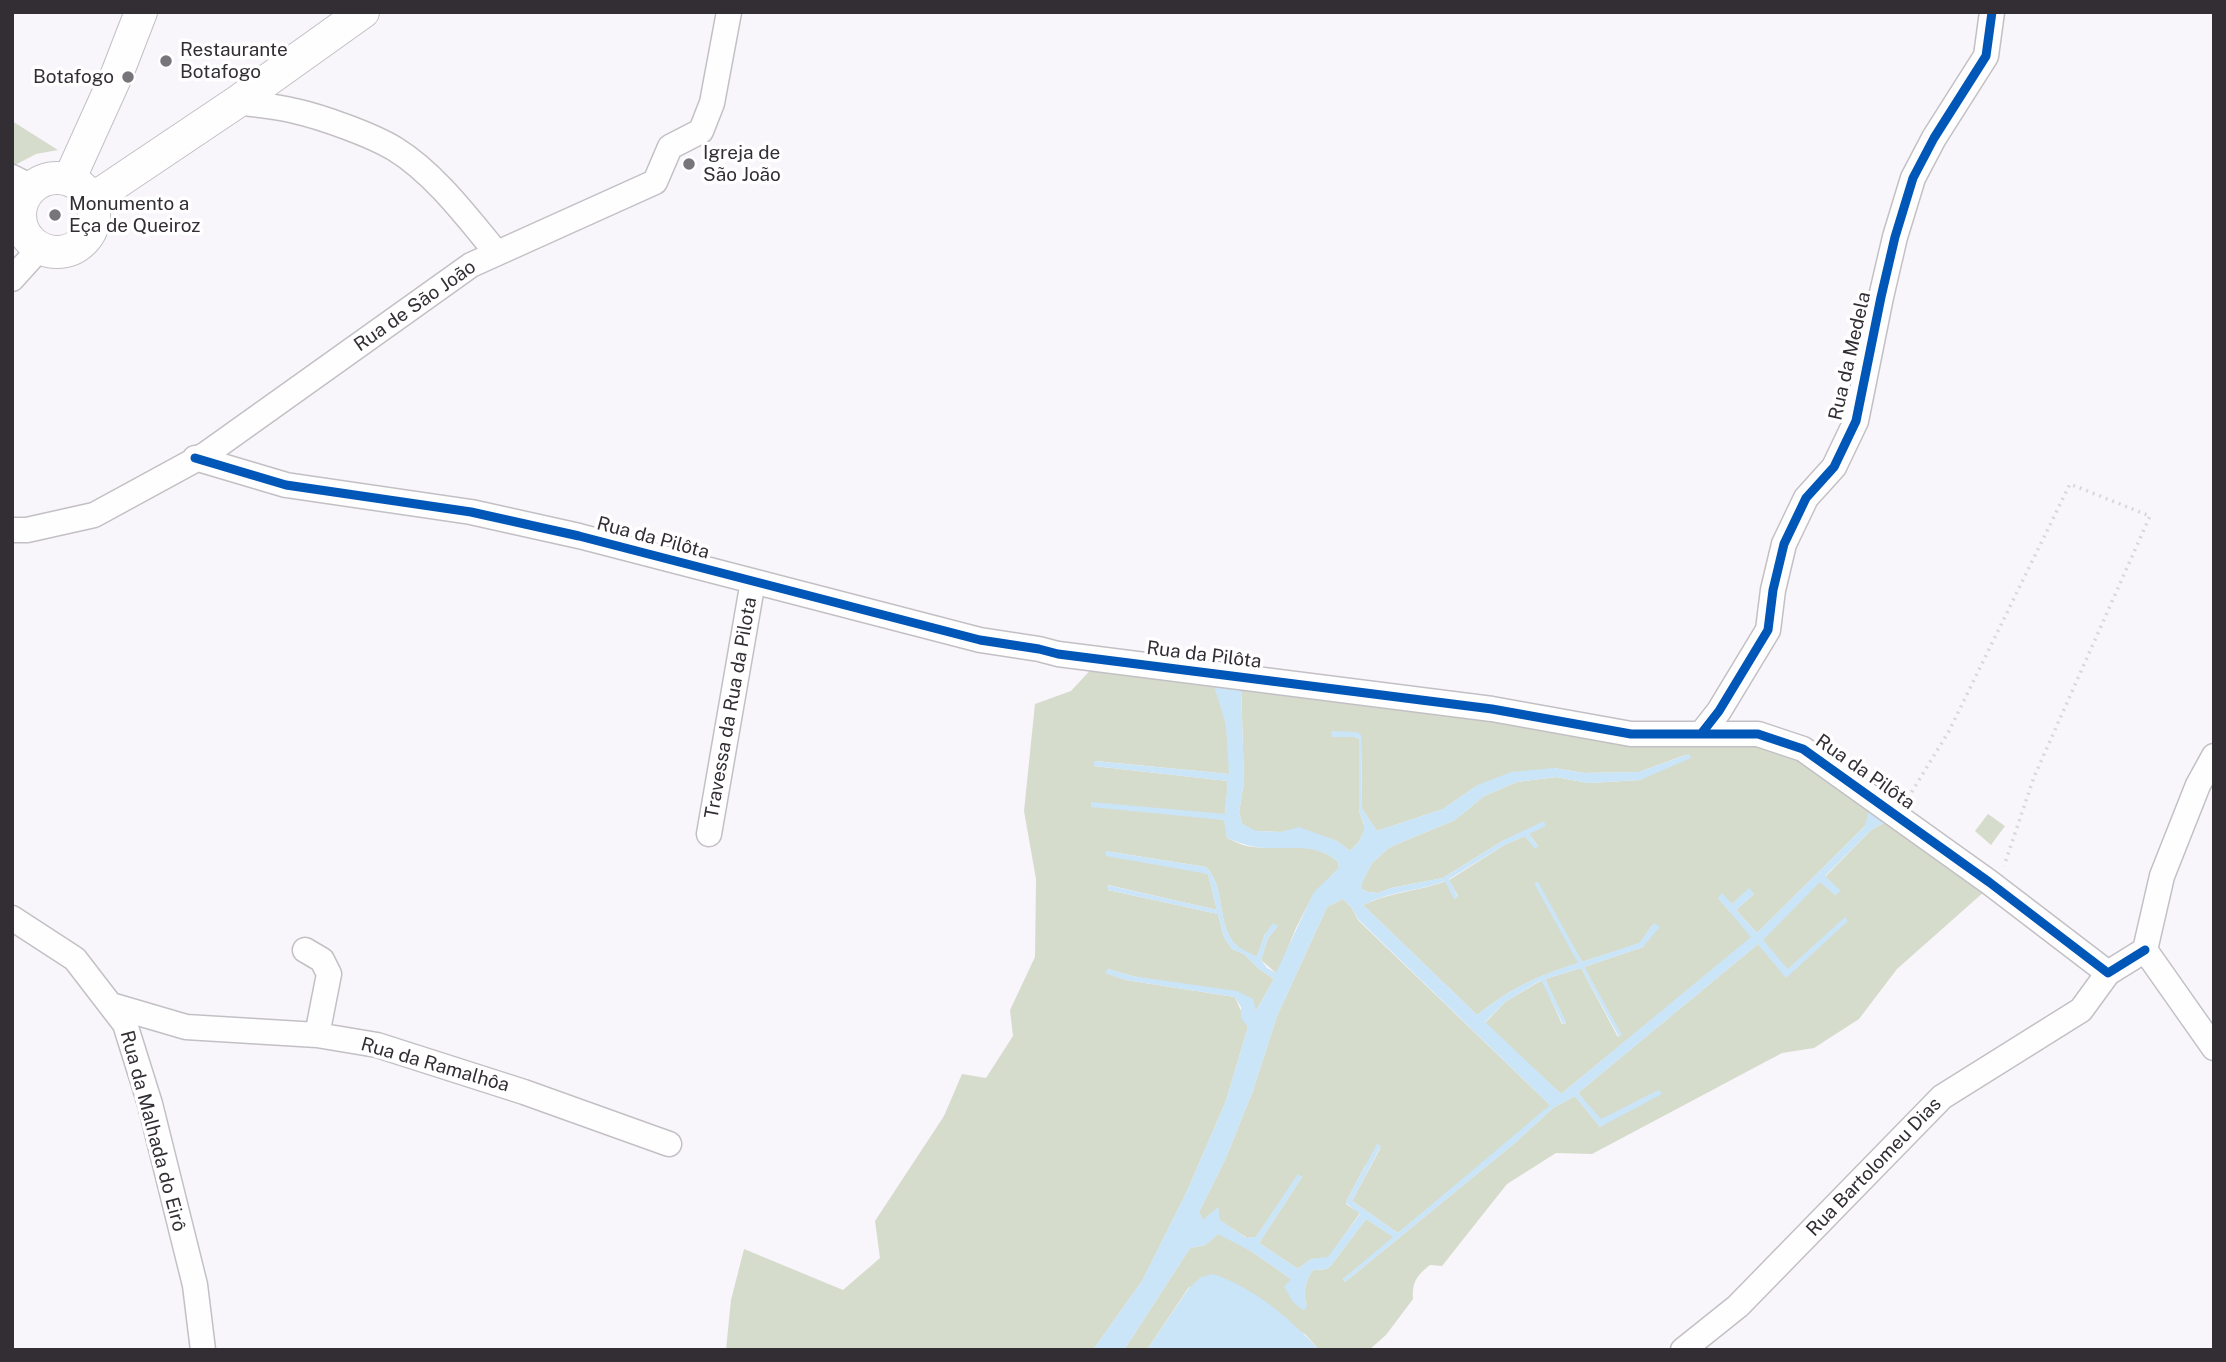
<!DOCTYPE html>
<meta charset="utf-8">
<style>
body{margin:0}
#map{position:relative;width:2226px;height:1362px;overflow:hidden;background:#f8f5fb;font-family:"Public Sans",sans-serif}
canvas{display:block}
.frame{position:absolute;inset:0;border:14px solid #322e34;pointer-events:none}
</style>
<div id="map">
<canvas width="2226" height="1362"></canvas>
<div class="frame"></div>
</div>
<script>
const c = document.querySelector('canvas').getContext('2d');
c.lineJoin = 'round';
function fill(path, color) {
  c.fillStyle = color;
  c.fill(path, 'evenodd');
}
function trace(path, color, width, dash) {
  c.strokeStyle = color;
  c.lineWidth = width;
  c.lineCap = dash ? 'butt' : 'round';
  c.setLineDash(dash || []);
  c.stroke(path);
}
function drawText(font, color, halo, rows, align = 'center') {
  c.font = font + ' "Public Sans",sans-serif';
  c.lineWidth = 7;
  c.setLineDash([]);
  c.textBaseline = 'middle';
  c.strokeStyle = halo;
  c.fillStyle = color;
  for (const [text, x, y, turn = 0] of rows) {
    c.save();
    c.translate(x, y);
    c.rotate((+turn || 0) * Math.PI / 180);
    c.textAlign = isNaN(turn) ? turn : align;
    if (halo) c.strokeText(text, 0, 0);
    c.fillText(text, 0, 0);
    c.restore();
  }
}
fill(new Path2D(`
 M 12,121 L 58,150 L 36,154 L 15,165 L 12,162 Z
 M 1096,664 L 1212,679 C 1224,708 1232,742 1229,774 L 1095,761 L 1094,766 L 1228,781 L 1225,815 L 1091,803 L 1225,820 L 1227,838 C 1232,840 1237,843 1243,845 C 1274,854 1312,837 1338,862 L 1339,868 L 1314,893 L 1296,928 L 1277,974 L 1261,960 L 1268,938 L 1277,927 L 1265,934 L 1257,957 C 1251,954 1242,951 1237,946 C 1216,927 1226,886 1206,867 L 1105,851 L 1208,874 L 1217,910 L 1108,885 L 1108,890 L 1218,914 L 1224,937 L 1232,949 L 1244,954 L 1258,968 L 1274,979 L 1256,1011 L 1252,999 L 1132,976 L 1108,969 L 1106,973 L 1126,980 L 1235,997 L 1248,1027 L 1226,1101 L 1188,1189 L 1142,1281 L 1093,1350 L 726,1350 L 731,1300 L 744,1249 L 843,1290 L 880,1258 L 875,1221 L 944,1116 L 962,1074 L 986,1078 L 1013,1036 L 1010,1010 L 1035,957 L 1036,879 L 1024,811 L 1035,704 L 1071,691 Z
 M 1241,685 L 1758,746 L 1796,756 L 1870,808 L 1866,825 L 1757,933 L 1736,910 L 1754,894 L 1749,889 L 1732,904 L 1718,898 L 1752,937 L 1561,1094 L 1485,1023 L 1505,1002 L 1542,980 L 1562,1024 L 1566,1023 L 1545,979 L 1581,968 L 1618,1037 L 1621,1035 L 1584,967 L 1643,947 L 1653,924 L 1640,943 L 1582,962 L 1537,882 L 1535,884 L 1579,963 C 1535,977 1513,987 1477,1015 L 1363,905 C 1393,891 1417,892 1446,881 L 1455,899 L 1458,896 L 1449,880 L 1506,844 L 1525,836 L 1535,848 L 1538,846 L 1529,834 L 1504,840 L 1443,878 L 1391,888 L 1378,893 L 1368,892 L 1362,889 L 1361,884 L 1372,863 L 1390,847 L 1455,820 L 1484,796 L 1517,782 L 1556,777 L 1588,783 L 1640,780 L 1688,754 L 1639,772 L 1584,773 L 1554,768 L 1478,785 L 1443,809 L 1377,831 L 1362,809 L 1361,735 L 1333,737 L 1355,737 L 1359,739 L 1359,811 L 1364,825 L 1364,831 L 1358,843 L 1350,851 L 1337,841 L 1299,828 L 1281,832 L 1255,831 L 1242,824 L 1239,812 L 1244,782 Z
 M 1988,814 L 2005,826 L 1991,845 L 1975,831 Z
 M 1887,821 L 1985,891 L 1897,969 L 1859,1019 L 1814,1048 L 1782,1053 L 1592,1154 L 1556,1153 L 1507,1184 L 1442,1266 L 1430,1265 C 1417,1275 1412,1282 1413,1299 L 1386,1335 L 1369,1350 L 1319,1350 L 1305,1334 L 1189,1287 L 1147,1350 L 1124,1350 L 1190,1248 L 1205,1245 L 1218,1234 L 1223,1235 L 1254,1253 L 1291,1279 L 1307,1306 C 1302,1294 1306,1279 1313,1270 L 1327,1269 L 1332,1264 L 1366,1219 L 1394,1237 L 1343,1279 L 1345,1282 L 1516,1142 L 1553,1108 L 1575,1096 L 1600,1127 L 1659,1090 L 1601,1120 L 1578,1093 L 1758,944 L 1786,977 L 1847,921 L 1845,918 L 1787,970 L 1762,940 L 1820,881 L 1835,895 L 1840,891 L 1825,877 L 1871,830 Z
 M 1343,899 L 1352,908 L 1358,920 L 1551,1106 L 1398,1233 L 1352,1201 L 1381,1147 L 1365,1166 L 1347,1200 L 1346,1204 L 1360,1213 L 1328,1258 L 1311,1259 L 1298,1269 L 1259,1243 L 1302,1177 L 1298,1175 L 1256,1237 L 1247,1238 L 1219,1220 L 1218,1208 L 1203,1221 L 1199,1212 L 1225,1160 L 1252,1093 L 1277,1016 L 1327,907 Z`), '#d6dccc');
fill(new Path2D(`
 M 1212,679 L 1241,685 L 1244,782 L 1239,812 L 1242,824 L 1256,831 L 1281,832 L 1299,827 L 1337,841 L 1350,851 L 1358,843 L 1364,831 L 1364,824 L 1359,811 L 1359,739 L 1355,737 L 1332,737 L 1331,731 L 1357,732 L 1361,735 L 1362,809 L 1377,831 L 1443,809 L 1478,785 L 1511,772 L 1554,768 L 1584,773 L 1639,772 L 1689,754 L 1691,758 L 1640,780 L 1588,783 L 1556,777 L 1517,782 L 1484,796 L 1455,820 L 1390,847 L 1372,863 L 1362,883 L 1362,889 L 1368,892 L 1378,893 L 1391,888 L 1443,878 L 1504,840 L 1544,821 L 1546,826 L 1529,834 L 1538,846 L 1535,849 L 1525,836 L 1506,844 L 1449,879 L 1458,897 L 1454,899 L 1445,881 C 1416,892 1393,890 1363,905 L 1477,1015 C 1513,987 1535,977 1578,963 L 1534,883 L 1538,882 L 1582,962 L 1639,943 L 1654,923 L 1660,927 L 1643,947 L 1584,967 L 1622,1035 L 1619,1037 L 1581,968 L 1545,979 L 1566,1022 L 1563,1024 L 1541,980 L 1505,1002 L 1485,1022 L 1561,1094 L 1751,937 L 1718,898 L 1722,893 L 1732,904 L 1749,888 L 1754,894 L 1736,910 L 1757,933 L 1865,826 L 1870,808 L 1887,821 L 1871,830 L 1825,876 L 1841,891 L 1835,895 L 1820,882 L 1763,940 L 1788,969 L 1845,917 L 1848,921 L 1786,978 L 1758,944 L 1578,1093 L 1601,1119 L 1659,1090 L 1662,1094 L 1600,1127 L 1575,1096 L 1553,1108 L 1516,1142 L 1345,1282 L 1343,1279 L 1393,1237 L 1366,1219 L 1332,1264 L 1327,1269 L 1313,1270 C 1306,1279 1302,1294 1307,1306 L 1304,1311 L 1293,1302 L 1284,1287 L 1291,1279 L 1254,1253 L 1218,1234 L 1205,1245 L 1190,1248 L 1124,1350 L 1093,1350 L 1142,1281 L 1188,1189 L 1226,1101 L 1248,1027 L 1241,1018 L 1241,1007 L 1235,997 L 1126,980 L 1105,973 L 1108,969 L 1132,976 L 1237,991 L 1253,999 L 1256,1011 L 1274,979 L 1258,968 L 1244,954 L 1232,949 L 1224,937 L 1218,914 L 1108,890 L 1107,885 L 1217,910 L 1208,874 L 1106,856 L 1105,851 L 1206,867 C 1226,886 1216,926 1237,946 C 1242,950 1251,953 1257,957 L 1265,934 L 1273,923 L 1278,926 L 1268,938 L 1261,960 L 1267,968 L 1276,973 L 1314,892 L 1339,868 L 1338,862 C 1318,843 1290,849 1264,848 C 1251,847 1239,843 1227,838 L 1224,820 L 1091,807 L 1091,802 L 1225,814 L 1228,781 L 1094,766 L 1094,761 L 1229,774 L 1226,725 ZM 1343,899 L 1352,908 L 1358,919 L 1550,1105 L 1398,1233 L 1352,1201 L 1381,1146 L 1377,1144 L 1347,1200 L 1346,1203 L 1360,1214 L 1328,1257 L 1311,1259 L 1298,1269 L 1259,1243 L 1302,1177 L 1298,1174 L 1256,1237 L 1246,1238 L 1220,1220 L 1218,1207 L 1203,1220 L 1199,1212 L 1225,1160 L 1252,1093 L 1277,1016 L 1327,907 Z
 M 1213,1274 C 1253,1287 1291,1319 1319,1350 L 1147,1350 L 1189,1288 L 1201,1277 Z`), '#cae4f8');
const minor = new Path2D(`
 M 237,102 C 256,105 276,106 295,111 C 322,117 372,135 395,149 C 434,173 467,217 496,252
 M 12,177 L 32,187
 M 12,279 L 40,248
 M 195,458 L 286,485 L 471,512 L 579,536 L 980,640 L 1039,649 L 1058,654 L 1492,709 L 1631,734 L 1758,734 L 1803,749 L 1989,882 L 2108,973 L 2145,950
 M 12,530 L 27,530 L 94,515 L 206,454 L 471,265 L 655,182 L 670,147 L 701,131 L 712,103 L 729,12
 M 1701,734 L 1719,711 L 1768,630 L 1773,590 L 1784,544 L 1806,498 L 1834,467 L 1856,421 L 1881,297 L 1895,237 L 1913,178 L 1934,138 L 1986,56 L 1992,12
 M 709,834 L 753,581
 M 12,918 L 75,959 L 125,1024 L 150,1104 L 195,1285 L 203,1350
 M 305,950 L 322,960 L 329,974 L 317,1035
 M 2145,950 L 2162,876 L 2198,785 L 2214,756
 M 2145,950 L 2214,1048
 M 111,1005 L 186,1027 L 317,1035 L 377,1045 L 524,1092 L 669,1144
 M 1683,1350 L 1738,1306 L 1942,1097 L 2081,1010 L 2108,973`);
const major = new Path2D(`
 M20 215a37 37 0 1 1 74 0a37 37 0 1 1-74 0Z
 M 69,180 L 117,74 L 141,12
 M 91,200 L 237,102 L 363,12`);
trace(minor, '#c3c0c5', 27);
trace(major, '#c3c0c5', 34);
trace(new Path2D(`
 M 1908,798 L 1949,731 L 2070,484 L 2150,516 L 2034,777 L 2004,866`), '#d8d7d9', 3.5, [2, 5]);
trace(minor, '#fefefe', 24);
trace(major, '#fefefe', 32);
trace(new Path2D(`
 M 195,458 L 286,485 L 471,512 L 579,536 L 980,640 L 1039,649 L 1058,654 L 1492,709 L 1631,734 L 1758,734 L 1803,749 L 1989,882 L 2108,973 L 2145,950
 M 1701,734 L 1719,711 L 1768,630 L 1773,590 L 1784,544 L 1806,498 L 1834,467 L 1856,421 L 1881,297 L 1895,237 L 1913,178 L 1934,138 L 1986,56 L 1992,12`), '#0057b8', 9);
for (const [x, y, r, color] of [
 [166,61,7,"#77747a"],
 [128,77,7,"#77747a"],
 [689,164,7,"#77747a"],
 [55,215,7,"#77747a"]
]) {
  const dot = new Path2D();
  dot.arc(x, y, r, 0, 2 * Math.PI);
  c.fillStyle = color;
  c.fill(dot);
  trace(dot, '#fff', 2.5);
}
drawText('19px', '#322e34', '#fff', [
 ["Restaurante",180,50],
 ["Botafogo",180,72],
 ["Botafogo",114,77,"right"],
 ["Igreja de",703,153],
 ["São João",703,175],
 ["Monumento a",69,204],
 ["Eça de Queiroz",69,226]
], 'left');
drawText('19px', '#322e34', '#fff', [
 ["Rua de São João",415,306,-35],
 ["Rua da Medela",1850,356,-77],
 ["Rua da Pilôta",653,538,15],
 ["Rua da Pilôta",1204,655,7],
 ["Travessa da Rua da Pilota",731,708,-80],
 ["Rua da Pilôta",1865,772,35],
 ["Rua da Ramalhôa",435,1065,16],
 ["Rua da Malhada do Eirô",153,1131,75],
 ["Rua Bartolomeu Dias",1874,1167,-46]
]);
</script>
